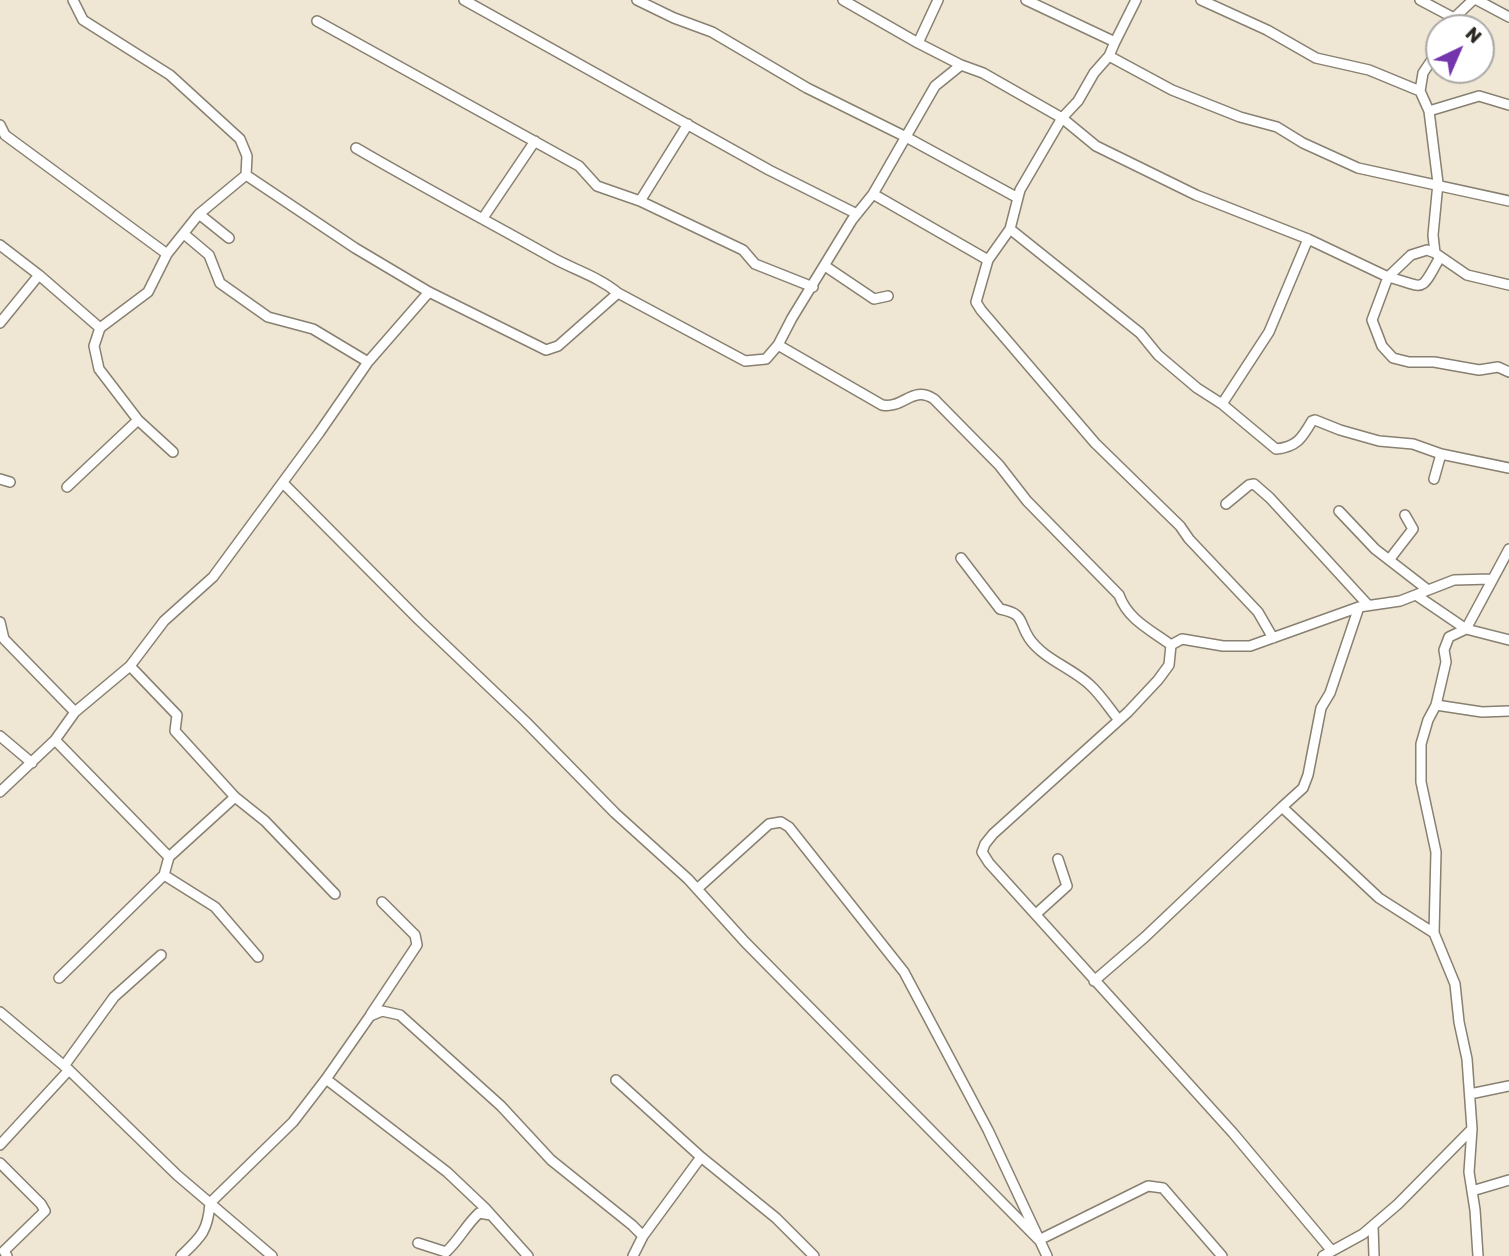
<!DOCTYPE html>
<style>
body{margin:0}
#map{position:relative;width:1509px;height:1256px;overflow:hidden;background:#efe6d4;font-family:Rubik,sans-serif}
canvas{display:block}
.north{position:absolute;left:1425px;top:14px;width:70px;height:70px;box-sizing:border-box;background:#fff;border:2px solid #aaa9a6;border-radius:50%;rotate:44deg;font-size:19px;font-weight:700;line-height:28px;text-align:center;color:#2a2720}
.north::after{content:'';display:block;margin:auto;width:24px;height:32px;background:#7235ab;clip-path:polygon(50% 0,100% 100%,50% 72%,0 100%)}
</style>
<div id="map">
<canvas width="1509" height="1256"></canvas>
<div class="north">N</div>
</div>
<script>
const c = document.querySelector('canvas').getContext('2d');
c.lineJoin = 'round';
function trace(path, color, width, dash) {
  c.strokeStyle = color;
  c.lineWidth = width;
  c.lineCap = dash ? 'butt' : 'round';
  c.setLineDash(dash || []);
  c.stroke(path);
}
const street = new Path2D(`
 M 73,0 L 83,20 L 170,75 L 240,139 L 247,156 L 246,175 L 199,214
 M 464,0 L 769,170 L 857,214
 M 637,0 L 674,18 L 712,32 L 807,88 L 906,137 L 1018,198
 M 843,0 L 918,43 L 961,65 L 983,73 L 1062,118 L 1096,146 L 1196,195 L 1308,239 L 1388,277 L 1372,320 L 1382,346 L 1393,358 L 1409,362 L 1434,362 L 1479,370 L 1498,367 L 1509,372
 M 1201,0 L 1267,30 L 1316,58 L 1369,70 L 1420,91 L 1423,73 L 1439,49
 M 1420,0 L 1454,18
 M 1477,0 L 1509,17
 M 317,21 L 579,166 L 597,186 L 640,201 L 743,250 L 755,264 L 813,287
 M 1449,28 L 1454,18 L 1473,0
 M 1115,42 L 1136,0
 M 918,43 L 938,0
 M 1109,56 L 1172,90 L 1240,117 L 1277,127 L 1303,143 L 1358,168 L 1509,201
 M 1420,91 L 1429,111 L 1438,183 L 1433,235 L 1435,253 L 1467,275 L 1509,285
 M 1429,111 L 1479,96 L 1509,105
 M 0,125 L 5,135 L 167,254 L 148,292 L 100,328 L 39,275 L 0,323
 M 356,148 C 421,186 487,221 553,258 C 575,270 599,277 618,293 L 745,361 L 766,359 L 778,345 L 792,318 L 852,220 L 873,194 L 935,86 L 961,65
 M 246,175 L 355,248 L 429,292 L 546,350 L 558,346 L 618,293
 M 873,194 L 988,260 L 1010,229 L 1020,190 L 1062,118 L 1078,101 L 1094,73 L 1109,56 L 1115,42 L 1026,0
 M 640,201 L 688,124
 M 483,218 L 535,141
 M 1010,229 L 1140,333 L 1158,355 L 1197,388 L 1222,404 L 1276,449 C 1297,447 1302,438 1312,421 L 1315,420 L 1340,430 L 1379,441 L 1413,444 L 1441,454 L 1434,479
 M 184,234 L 209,255 L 220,283 L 268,317 L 313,329 L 368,362
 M 0,245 L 39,275
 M 1435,253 L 1427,250 L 1411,255 L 1388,277 C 1425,286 1419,296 1440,257
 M 167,254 L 199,214 L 229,238
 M 988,260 L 976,302 L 981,310 L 1095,443 L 1180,526 L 1189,539 L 1258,612 L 1273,638
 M 825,266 L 874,299 L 888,296
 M 778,345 L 882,405 C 904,409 912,385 934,399 L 999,465 L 1027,501 L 1119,595 C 1128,620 1151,630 1171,645 L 1169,665 L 1158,680 L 1128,712 L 993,834 L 985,844 L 982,852 L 989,863 L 1233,1133 L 1332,1251
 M 1222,404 L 1269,332 L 1308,239
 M 138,420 L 173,452
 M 1441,454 L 1509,468
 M 0,479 L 10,482
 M 283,483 L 419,620 L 525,721 L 615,813 L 688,879 L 745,942 L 1039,1240 L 1148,1186 L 1163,1188 L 1222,1256
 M 67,487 L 138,420 L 99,369 L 94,346 L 100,328
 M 1226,504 L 1249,485 L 1254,484 L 1270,498 L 1368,605
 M 1339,511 L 1375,549 L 1428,590
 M 961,558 L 1000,609 C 1025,614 1018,621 1029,638 C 1043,659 1072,668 1090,685 C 1101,695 1109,708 1118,719
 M 1389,560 L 1413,529 L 1405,515
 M 1416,595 L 1466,629 L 1509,640
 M 0,622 L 4,639 L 75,712
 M 1171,645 L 1182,639 L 1223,646 L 1250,646 L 1359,607 L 1400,601 L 1454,580 L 1491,579
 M 130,666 L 177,715 L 175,731 L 235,797 L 265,821 L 335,894
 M 1436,705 L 1482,712 L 1509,711
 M 0,736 L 32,763
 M 55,740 L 169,857
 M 0,792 L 55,740 L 75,712 L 130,666 L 164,621 L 213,577 L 319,433 L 368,362 L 429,292
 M 235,797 L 169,857 L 164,875 L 215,907 L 258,957
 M 1282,807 L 1303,788 L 1308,775 L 1321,708 L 1330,693 L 1359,607
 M 697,889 L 769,824 L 781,822 L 789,827 L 904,972 L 988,1130 L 1047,1256
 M 1036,914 L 1067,886 L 1058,859
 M 59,978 L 164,875
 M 1094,981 L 1145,937 L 1282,807 L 1379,898 L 1434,933
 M 0,1012 L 69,1070 L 177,1175 L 272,1256
 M 371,1014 L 417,945 L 415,935 L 382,902
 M 64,1066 L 114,997 L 161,955
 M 326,1079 L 447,1172 L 485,1208 L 528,1256
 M 616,1080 L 701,1157 L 643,1236
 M 1470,1094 L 1509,1086
 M 0,1145 L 69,1070
 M 701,1157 L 776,1218 L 814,1256
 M 0,1163 L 41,1204 L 45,1211 L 4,1251 L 7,1256
 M 1472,1191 L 1509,1180
 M 1373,1226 L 1374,1256
 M 418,1243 L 446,1252 C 459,1240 466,1225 479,1213 L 491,1215
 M 181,1256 C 201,1237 208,1231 210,1203 L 293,1122 L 326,1079 L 370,1016 L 382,1011 L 400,1015 L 501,1106 L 551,1160 L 632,1225 L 643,1236 L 633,1256
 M 1323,1256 L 1363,1234 L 1398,1204 L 1472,1129
 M 1478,1256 L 1475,1210 L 1469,1172 L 1472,1129 L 1467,1059 L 1459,1022 L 1455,984 L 1434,933 L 1436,852 L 1421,782 L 1421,744 L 1428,720 L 1436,705 L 1446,662 L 1444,650 L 1449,637 L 1466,629 L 1509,549`);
trace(street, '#888070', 12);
trace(street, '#fff', 9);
</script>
